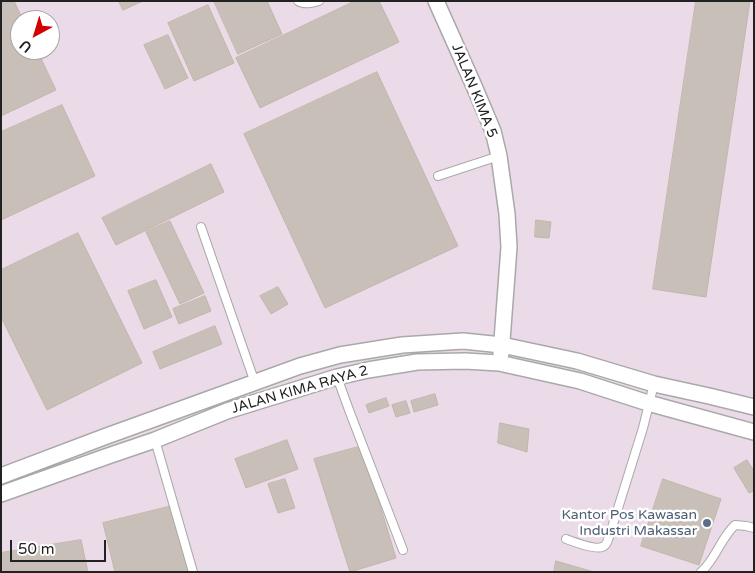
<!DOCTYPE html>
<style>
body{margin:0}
#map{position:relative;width:755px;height:573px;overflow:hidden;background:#f2efe9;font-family:"Varela Round",sans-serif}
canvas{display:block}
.frame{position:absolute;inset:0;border:2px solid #222;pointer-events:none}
.north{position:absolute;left:10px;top:10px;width:50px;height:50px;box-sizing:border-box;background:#fff;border:1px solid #a7a7a7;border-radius:50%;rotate:219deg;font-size:14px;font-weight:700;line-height:20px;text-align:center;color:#222}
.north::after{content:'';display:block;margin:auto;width:18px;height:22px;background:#d40000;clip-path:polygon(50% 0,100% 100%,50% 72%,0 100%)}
.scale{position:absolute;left:10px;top:540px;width:96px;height:22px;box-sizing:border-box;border:2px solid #222;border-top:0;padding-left:6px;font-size:15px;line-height:18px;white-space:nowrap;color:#222;-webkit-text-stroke:4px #fff;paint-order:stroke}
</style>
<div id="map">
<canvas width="755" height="573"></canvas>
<div class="frame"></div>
<div class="north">U</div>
<div class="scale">50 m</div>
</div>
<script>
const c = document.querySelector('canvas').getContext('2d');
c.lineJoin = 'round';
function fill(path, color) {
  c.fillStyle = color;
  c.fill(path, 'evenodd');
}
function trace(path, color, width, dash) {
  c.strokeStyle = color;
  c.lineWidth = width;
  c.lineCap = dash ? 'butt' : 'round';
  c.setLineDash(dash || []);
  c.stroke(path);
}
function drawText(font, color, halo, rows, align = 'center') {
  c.font = font + ' "Varela Round",sans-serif';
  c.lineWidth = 5;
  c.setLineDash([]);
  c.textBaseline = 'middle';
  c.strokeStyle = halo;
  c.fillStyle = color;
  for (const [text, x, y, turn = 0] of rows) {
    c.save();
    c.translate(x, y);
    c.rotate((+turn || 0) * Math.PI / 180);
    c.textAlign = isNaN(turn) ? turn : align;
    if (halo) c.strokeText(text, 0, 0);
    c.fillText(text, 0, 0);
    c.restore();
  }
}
fill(new Path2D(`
 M 1,1 L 754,1 L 754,572 L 1,572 ZM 20,20 L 50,20 L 50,50 L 20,50 Z`), '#ebdbe8');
const building = new Path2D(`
 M 1,1 L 14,1 L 23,20 L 20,20 L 20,50 L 37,50 L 56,90 L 1,116 Z
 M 119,1 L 143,1 L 123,10 Z
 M 214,1 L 267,1 L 282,34 L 238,54 Z
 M 355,1 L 379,1 L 399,42 L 260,108 L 236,58 Z
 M 696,1 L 750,1 L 706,297 L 653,289 Z
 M 208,5 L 234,63 L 194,81 L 168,23 Z
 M 168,35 L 188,78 L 165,89 L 144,45 Z
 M 377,72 L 458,246 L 325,308 L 244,134 Z
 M 62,105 L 95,176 L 1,220 L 1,132 Z
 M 211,164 L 224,192 L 116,245 L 102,218 Z
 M 536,220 L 551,222 L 549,238 L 535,237 Z
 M 170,221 L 204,293 L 180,304 L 146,232 Z
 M 78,233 L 142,363 L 47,410 L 1,317 L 1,270 Z
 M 156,280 L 172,317 L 144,329 L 128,291 Z
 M 278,287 L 288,304 L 271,314 L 260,296 Z
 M 205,296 L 211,311 L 179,324 L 173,309 Z
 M 215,326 L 222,344 L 160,369 L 153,352 Z
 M 435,394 L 438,405 L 414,412 L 411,401 Z
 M 386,398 L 389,406 L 369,413 L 366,405 Z
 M 406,401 L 410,413 L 396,417 L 392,405 Z
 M 500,423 L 529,429 L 527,452 L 498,443 Z
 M 287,440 L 298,469 L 246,488 L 235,459 Z
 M 362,446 L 396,558 L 350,572 L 314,459 Z
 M 747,460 L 754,471 L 754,491 L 749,493 L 734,468 Z
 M 285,479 L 295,508 L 278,513 L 268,484 Z
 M 663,479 L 721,499 L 699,565 L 641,546 Z
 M 172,506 L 189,572 L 115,572 L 103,523 Z
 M 81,540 L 88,572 L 1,572 L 1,553 Z
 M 556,561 L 594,572 L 554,572 Z`);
fill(building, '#c7bfb8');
trace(building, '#c4b6ab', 1);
const service = new Path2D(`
 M 298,1 C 304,5 312,3 319,1
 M 438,176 L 499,156
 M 201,227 L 255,383
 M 337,377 L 349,410 L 403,550
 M 155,440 L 193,572
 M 566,539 C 574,542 595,550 602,547 C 607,546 608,539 610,534 L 643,428 L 654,384
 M 701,572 C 716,559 720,539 735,525 L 746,526 L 754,528`);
const minor = new Path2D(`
 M 436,1 L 474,86 L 493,131 L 499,156 L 507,214 L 509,247 L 501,354
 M 1,476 L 104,437 L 300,366 L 340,355 L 402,345 L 463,341 L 502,345 L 577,361 L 654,384 L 709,396 L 754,407
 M 1,494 L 108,456 L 155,440 L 227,411 L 337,377 L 368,370 L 417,362 L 465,361 L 499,363 L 580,381 L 648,403 L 754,432`);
trace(service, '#a9a9a9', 10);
trace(minor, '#a9a9a9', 18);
trace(service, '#fff', 8);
trace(minor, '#fff', 15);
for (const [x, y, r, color] of [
 [707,523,5,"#5c6f8a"]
]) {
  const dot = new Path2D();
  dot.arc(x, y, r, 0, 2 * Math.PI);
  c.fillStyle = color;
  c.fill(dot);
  trace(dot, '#fff', 2);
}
drawText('14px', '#222', '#fff', [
 ["JALAN KIMA 5",474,91,68],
 ["JALAN KIMA RAYA 2",300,390,-16]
]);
drawText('14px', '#4e5e75', '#fff', [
 ["Kantor Pos Kawasan",697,515],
 ["Industri Makassar",697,531]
], 'right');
</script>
